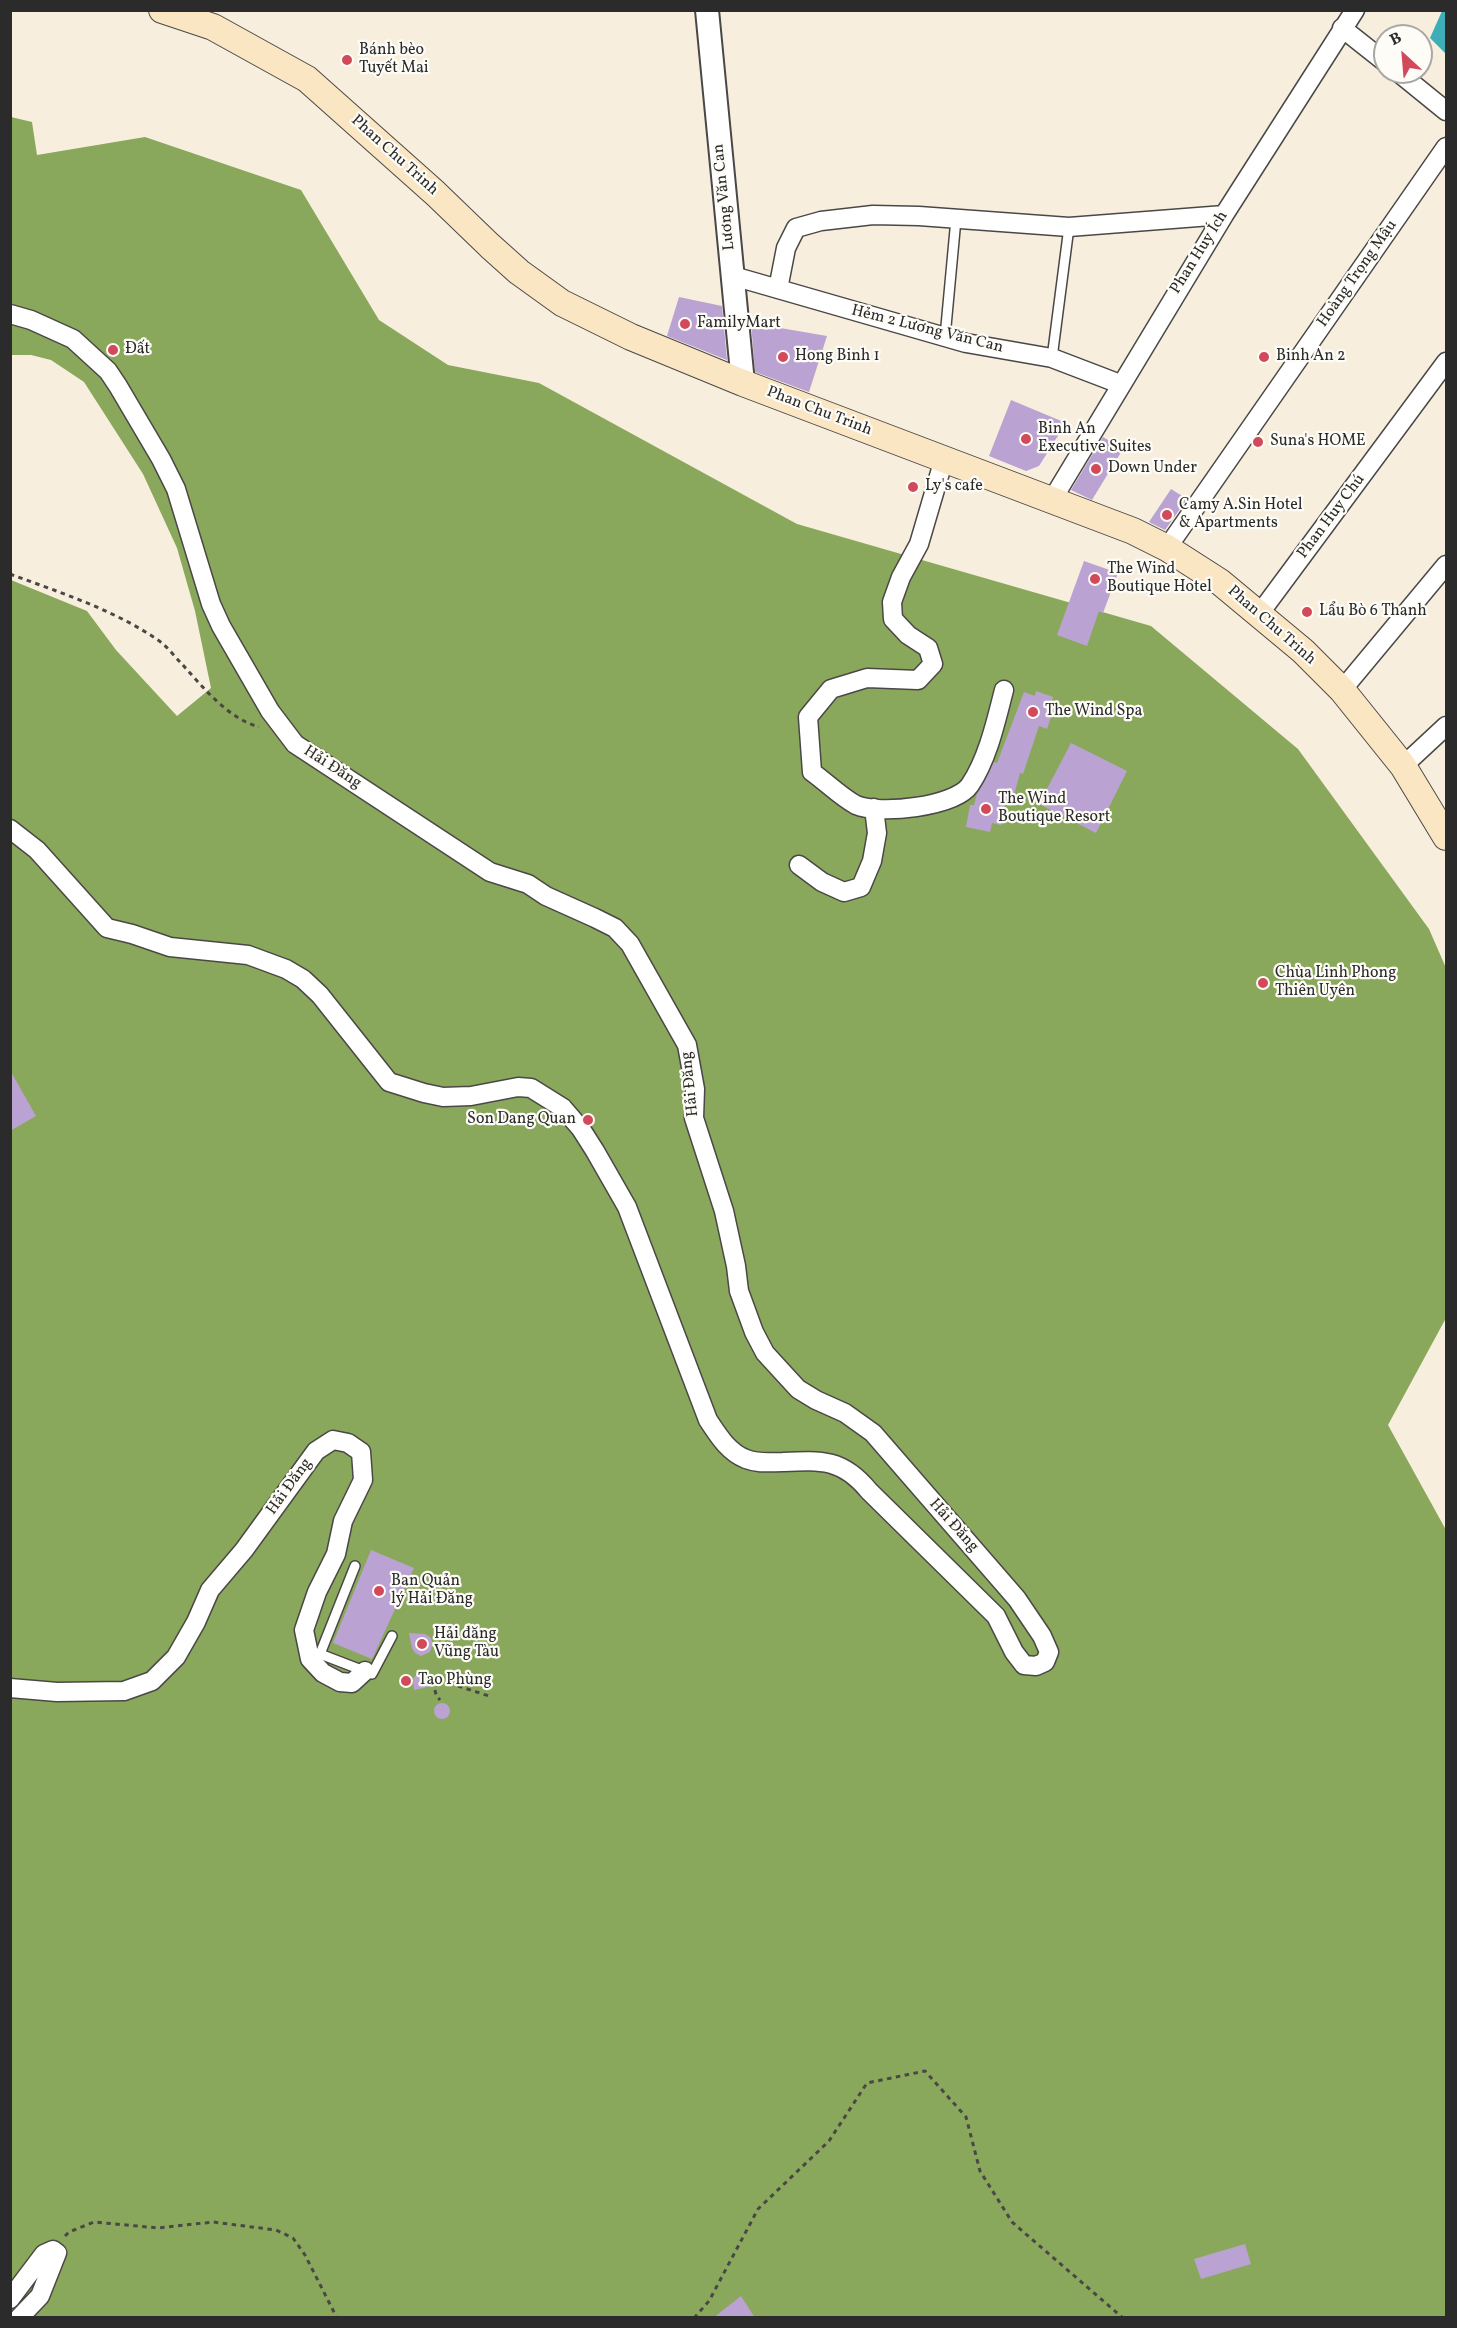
<!DOCTYPE html>
<meta charset="utf-8">
<style>
body{margin:0}
#map{position:relative;width:1457px;height:2328px;overflow:hidden;background:#f8eedd;font-family:Vollkorn,serif}
canvas{display:block}
.frame{position:absolute;inset:0;border:12px solid #2b2b2b;pointer-events:none}
.north{position:absolute;left:1373px;top:24px;width:60px;height:60px;box-sizing:border-box;background:#fdfcf7;border:2px solid #a9a8a5;border-radius:50%;rotate:334deg;font-size:16px;font-weight:700;line-height:24px;text-align:center;color:#2b2b2b}
.north::after{content:'';display:block;margin:auto;width:21px;height:27px;background:#d1495b;clip-path:polygon(50% 0,100% 100%,50% 72%,0 100%)}
</style>
<div id="map">
<canvas width="1457" height="2328"></canvas>
<div class="frame"></div>
<div class="north">B</div>
</div>
<script>
const c = document.querySelector('canvas').getContext('2d');
c.lineJoin = 'round';
function fill(path, color) {
  c.fillStyle = color;
  c.fill(path, 'evenodd');
}
function trace(path, color, width, dash) {
  c.strokeStyle = color;
  c.lineWidth = width;
  c.lineCap = dash ? 'butt' : 'round';
  c.setLineDash(dash || []);
  c.stroke(path);
}
function drawText(font, color, halo, rows, align = 'center') {
  c.font = font + ' Vollkorn,serif';
  c.lineWidth = 4.5;
  c.setLineDash([]);
  c.textBaseline = 'middle';
  c.strokeStyle = halo;
  c.fillStyle = color;
  for (const [text, x, y, turn = 0] of rows) {
    c.save();
    c.translate(x, y);
    c.rotate((+turn || 0) * Math.PI / 180);
    c.textAlign = isNaN(turn) ? turn : align;
    if (halo) c.strokeText(text, 0, 0);
    c.fillText(text, 0, 0);
    c.restore();
  }
}
fill(new Path2D(`
 M 11,117 L 32,122 L 37,155 L 145,137 L 301,190 L 379,320 L 448,365 L 539,383 L 797,524 L 1151,626 L 1298,749 L 1429,929 L 1446,968 L 1446,1318 L 1388,1425 L 1446,1530 L 1446,2317 L 11,2317 L 11,580 L 87,611 L 116,650 L 177,716 L 211,688 L 195,611 L 177,548 L 143,474 L 84,382 L 51,360 L 31,355 L 11,355 Z`), '#8aa85b');
fill(new Path2D(`
 M 1442,11 L 1446,11 L 1446,54 L 1430,38 Z`), '#3daeb7');
fill(new Path2D(`
 M 679,297 L 722,306 L 727,360 L 667,336 Z
 M 751,323 L 827,336 L 809,392 L 755,372 Z
 M 1011,400 L 1066,423 L 1039,466 L 1026,471 L 989,456 Z
 M 1103,437 L 1123,449 L 1092,500 L 1071,490 Z
 M 1171,489 L 1187,499 L 1165,530 L 1149,522 Z
 M 1084,561 L 1118,573 L 1103,613 L 1099,611 L 1087,646 L 1057,635 Z
 M 1036,691 L 1053,697 L 1051,704 L 1055,705 L 1047,729 L 1039,726 L 1023,774 L 1020,773 L 1011,806 L 1005,805 L 1001,825 L 992,823 L 990,832 L 966,827 L 970,805 L 974,805 L 977,794 L 994,762 L 997,763 L 1024,692 L 1035,696 Z
 M 1071,743 L 1127,771 L 1096,833 L 1039,804 Z
 M 10,1070 L 36,1116 L 10,1131 Z
 M 371,1550 L 414,1568 L 372,1659 L 333,1643 Z
 M 409,1633 L 425,1634 L 430,1637 L 433,1643 L 430,1652 L 421,1656 L 415,1653 L 412,1648 Z
 M 420,1672 L 432,1686 L 414,1690 L 413,1678 Z
 M434 1711a8 8 0 1 1 16 0a8 8 0 1 1-16 0Z
 M 1245,2244 L 1251,2264 L 1201,2279 L 1194,2259 Z
 M 741,2296 L 755,2318 L 713,2318 Z`), '#baa2d2');
const service = new Path2D(`
 M 945,337 L 956,219
 M 1052,358 L 1069,227
 M 355,1566 L 320,1654 L 372,1674 L 392,1636`);
const minor = new Path2D(`
 M 1342,28 L 1385,62
 M 1398,72 L 1446,111
 M 733,276 L 966,343 L 1052,358 L 1120,384
 M 778,289 L 786,248 L 796,228 L 821,221 L 873,215 L 919,216 L 1069,227 L 1224,215
 M 10,314 L 31,320 L 73,339 L 108,371 L 118,386 L 161,459 L 176,489 L 211,604 L 221,626 L 270,711 L 295,744 L 490,872 L 528,884 L 546,896 L 595,918 L 615,928 L 630,944 L 687,1045 L 695,1089 L 694,1118 L 724,1211 L 736,1266 L 739,1291 L 754,1332 L 765,1353 L 798,1389 L 816,1400 L 845,1413 L 873,1433 L 1017,1599 L 1042,1636 L 1049,1652 L 1045,1662 L 1036,1666 L 1024,1665 L 1014,1652 L 996,1616 L 869,1491 C 843,1459 822,1460 783,1462 C 770,1462 759,1464 746,1459 C 728,1452 718,1435 708,1420 L 627,1207 L 595,1151 L 581,1129 L 563,1108 L 531,1088 L 518,1087 L 471,1096 L 443,1097 L 424,1093 L 389,1082 L 320,995 L 303,979 L 286,969 L 248,955 L 170,947 L 132,934 L 107,928 L 37,850 L 10,829
 M 944,459 L 919,544 L 901,577 L 892,602 L 893,619 L 908,635 L 928,648 L 933,664 L 918,680 L 867,678 L 831,689 L 808,717 L 812,772 C 826,782 841,797 856,805 C 879,815 955,807 970,785 C 988,758 996,721 1004,690
 M 1052,500 L 1224,215 L 1355,10
 M 1167,548 L 1446,147
 M 1260,613 L 1446,362
 M 1342,690 L 1446,565
 M 1403,766 L 1446,726
 M 799,865 L 822,882 L 844,892 L 861,887 L 872,861 L 877,833 L 874,808
 M 10,1688 L 57,1692 L 124,1691 L 152,1681 L 176,1657 L 196,1622 L 210,1590 L 244,1550 L 316,1451 L 333,1440 L 348,1443 L 361,1452 L 363,1480 L 343,1521 L 336,1554 L 317,1592 L 304,1630 L 310,1659 L 323,1673 L 340,1682 L 352,1683 L 365,1671
 M 10,2299 L 44,2254 L 53,2250 L 57,2253 L 40,2296 L 19,2318`);
const tertiary = new Path2D(`
 M 707,10 L 743,383`);
const secondary = new Path2D(`
 M 162,10 L 213,27 L 307,79 L 435,193 L 490,246 L 519,272 L 562,303 L 631,337 L 743,383 L 1133,531 L 1167,548 L 1220,582 L 1303,651 L 1342,690 L 1403,766 L 1446,837`);
trace(service, '#4a4846', 12);
trace(minor, '#4a4846', 21);
trace(tertiary, '#4a4846', 26);
trace(secondary, '#4a4846', 28);
trace(new Path2D(`
 M 10,574 C 61,593 118,611 162,643 C 169,649 175,657 181,663 C 203,687 227,718 259,727
 M 458,1686 L 492,1697
 M 435,1690 L 436,1695 L 440,1700
 M 65,2236 L 69,2232 L 94,2222 L 158,2228 L 213,2222 L 276,2230 L 293,2238 L 305,2255 L 337,2318
 M 694,2318 L 709,2301 L 758,2209 L 829,2141 L 867,2083 L 925,2071 L 966,2117 L 980,2171 L 1012,2222 L 1123,2318`), '#4a4846', 3, [4.5, 4.5]);
trace(service, '#fff', 9);
trace(minor, '#fff', 18);
trace(tertiary, '#fff', 22);
trace(secondary, '#fbe6c4', 26);
for (const [x, y, r, color] of [
 [347,60,6,"#d1495b"],
 [685,324,6,"#d1495b"],
 [113,350,6,"#d1495b"],
 [783,357,6,"#d1495b"],
 [1264,357,6,"#d1495b"],
 [1026,439,6,"#d1495b"],
 [1258,442,6,"#d1495b"],
 [1096,469,6,"#d1495b"],
 [913,487,6,"#d1495b"],
 [1167,515,6,"#d1495b"],
 [1095,579,6,"#d1495b"],
 [1307,612,6,"#d1495b"],
 [1033,712,6,"#d1495b"],
 [986,809,6,"#d1495b"],
 [1263,983,6,"#d1495b"],
 [588,1120,6,"#d1495b"],
 [379,1591,6,"#d1495b"],
 [422,1644,6,"#d1495b"],
 [406,1681,6,"#d1495b"]
]) {
  const dot = new Path2D();
  dot.arc(x, y, r, 0, 2 * Math.PI);
  c.fillStyle = color;
  c.fill(dot);
  trace(dot, '#fdfcf7', 2);
}
drawText('16px', '#2b2b2b', '#fdfcf7', [
 ["Bánh bèo",359,51],
 ["Tuyết Mai",359,69],
 ["FamilyMart",697,324],
 ["Đất",125,350],
 ["Hong Binh 1",795,357],
 ["Binh An 2",1276,357],
 ["Binh An",1038,430],
 ["Executive Suites",1038,448],
 ["Suna's HOME",1270,442],
 ["Down Under",1108,469],
 ["Ly's cafe",925,487],
 ["Camy A.Sin Hotel",1179,506],
 ["& Apartments",1179,524],
 ["The Wind",1107,570],
 ["Boutique Hotel",1107,588],
 ["Lẩu Bò 6 Thanh",1319,612],
 ["The Wind Spa",1045,712],
 ["The Wind",998,800],
 ["Boutique Resort",998,818],
 ["Chùa Linh Phong",1275,974],
 ["Thiên Uyên",1275,992],
 ["Son Dang Quan",576,1120,"right"],
 ["Ban Quản",391,1582],
 ["lý Hải Đăng",391,1600],
 ["Hải đăng",434,1635],
 ["Vũng Tàu",434,1653],
 ["Tao Phùng",418,1681]
], 'left');
drawText('16px', '#2b2b2b', '#fdfcf7', [
 ["Phan Chu Trinh",394,156,42],
 ["Lương Văn Can",725,197,-96],
 ["Phan Huy Ích",1200,253,-58],
 ["Hoàng Trọng Mậu",1358,274,-55],
 ["Hẻm 2 Lương Văn Can",927,330,14],
 ["Phan Chu Trinh",819,412,21],
 ["Phan Huy Chú",1332,517,-53],
 ["Phan Chu Trinh",1271,626,41],
 ["Hải Đăng",332,768,33],
 ["Hải Đăng",691,1084,-96],
 ["Hải Đăng",290,1487,-54],
 ["Hải Đăng",953,1526,48]
]);
</script>
